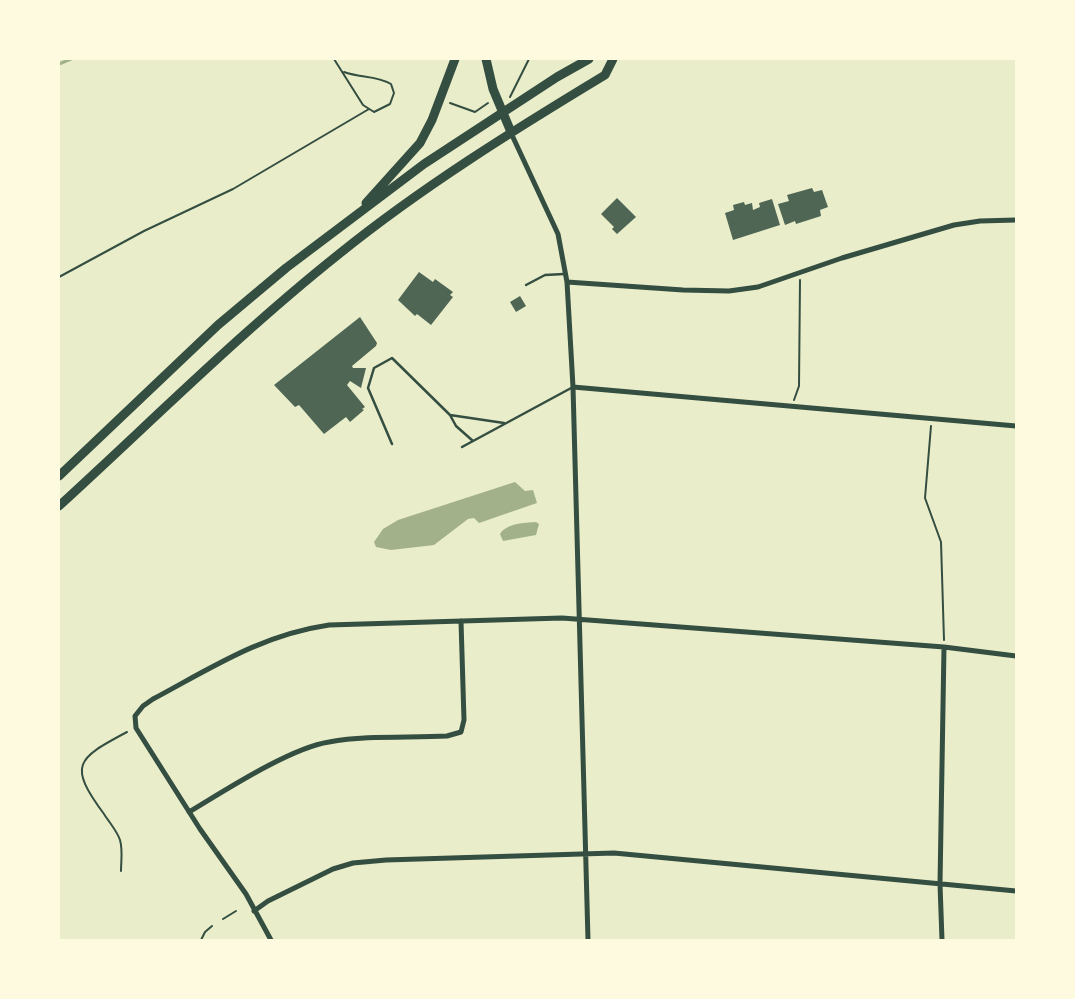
<!DOCTYPE html>
<style>
body{margin:0}
#map{position:relative;width:1075px;height:999px;overflow:hidden;background:#e9edc9;font-family:Raleway,sans-serif}
canvas{display:block}
.frame{position:absolute;inset:0;border:60px solid #fefae0;pointer-events:none}
</style>
<div id="map">
<canvas width="1075" height="999"></canvas>
<div class="frame"></div>
</div>
<script>
const c = document.querySelector('canvas').getContext('2d');
c.lineJoin = 'round';
function fill(path, color) {
  c.fillStyle = color;
  c.fill(path, 'evenodd');
}
function trace(path, color, width, dash) {
  c.strokeStyle = color;
  c.lineWidth = width;
  c.lineCap = dash ? 'butt' : 'round';
  c.setLineDash(dash || []);
  c.stroke(path);
}
fill(new Path2D(`
 M 515,482 L 525,491 L 533,490 L 537,503 L 479,523 L 474,518 L 468,519 L 434,545 L 391,550 L 376,547 L 374,542 L 383,529 L 398,520 Z
 M 536,522 L 539,524 L 536,535 L 503,541 L 500,534 C 507,523 524,523 536,522 Z`), '#a3b18a');
trace(new Path2D(`
 M 59,64 L 71,59`), '#a3b18a', 3);
fill(new Path2D(`
 M 812,188 L 814,192 L 822,190 L 828,207 L 820,210 L 821,216 L 796,224 L 795,221 L 785,225 L 778,204 L 789,201 L 787,195 Z
 M 617,198 L 636,217 L 617,234 L 612,229 L 614,227 L 601,214 Z
 M 772,199 L 780,225 L 733,240 L 725,213 L 734,210 L 733,205 L 744,202 L 745,205 L 752,203 L 753,210 L 760,207 L 759,203 Z
 M 419,272 L 433,282 L 435,279 L 453,292 L 450,295 L 453,297 L 431,325 L 417,314 L 415,316 L 398,300 Z
 M 520,296 L 526,306 L 516,312 L 510,302 Z
 M 360,317 L 377,343 L 376,346 L 352,366 L 353,368 L 366,368 L 361,388 L 350,381 L 347,385 L 365,407 L 362,409 L 364,410 L 350,422 L 346,417 L 324,434 L 299,405 L 295,407 L 274,385 Z`), '#4f6655');
trace(new Path2D(`
 M 334,59 L 363,105 L 374,112 L 390,104 L 394,93 L 391,84 C 376,75 360,78 344,72
 M 510,97 L 529,59
 M 450,103 L 475,112 L 488,103
 M 59,277 L 144,231 L 233,189 L 369,109
 M 794,400 L 799,386 L 800,280
 M 931,426 L 925,498 L 941,542 L 944,640
 M 121,871 C 121,861 123,850 120,840 C 117,831 109,822 104,814 C 68,765 76,759 127,732
 M 223,919 L 236,911
 M 201,940 L 205,932 L 212,926`), '#344e41', 2);
trace(new Path2D(`
 M 526,285 L 545,275 L 564,274
 M 450,415 L 456,426 L 473,441
 M 392,444 L 368,388 L 374,368 L 392,358 L 450,415 L 504,423
 M 462,447 L 573,387`), '#344e41', 2.5);
trace(new Path2D(`
 M 511,133 L 558,234 L 567,282 L 573,387 L 588,940
 M 567,282 L 683,290 L 729,291 L 758,287 L 842,258 L 954,225 L 980,221 L 1016,220
 M 573,387 L 1016,426
 M 189,812 C 224,791 290,748 329,742 C 367,735 408,738 447,736 L 461,732 L 464,720 L 461,621
 M 254,911 L 268,901 L 333,869 L 353,863 L 386,860 L 614,853 L 1016,891
 M 271,940 L 246,894 L 200,829 L 136,728 L 135,716 L 143,706 L 153,699 C 213,667 261,635 329,625 L 562,618 L 944,647 L 1016,656
 M 942,940 L 940,884 L 944,647`), '#344e41', 5);
trace(new Path2D(`
 M 486,59 L 493,89 L 511,132`), '#344e41', 9);
trace(new Path2D(`
 M 366,203 L 420,143 L 432,120 L 455,59
 M 59,476 L 218,325 L 286,268 L 424,164 L 557,77 L 589,59
 M 59,506 C 152,421 241,332 339,254 C 422,187 514,130 605,75 L 613,59`), '#344e41', 9);
</script>
